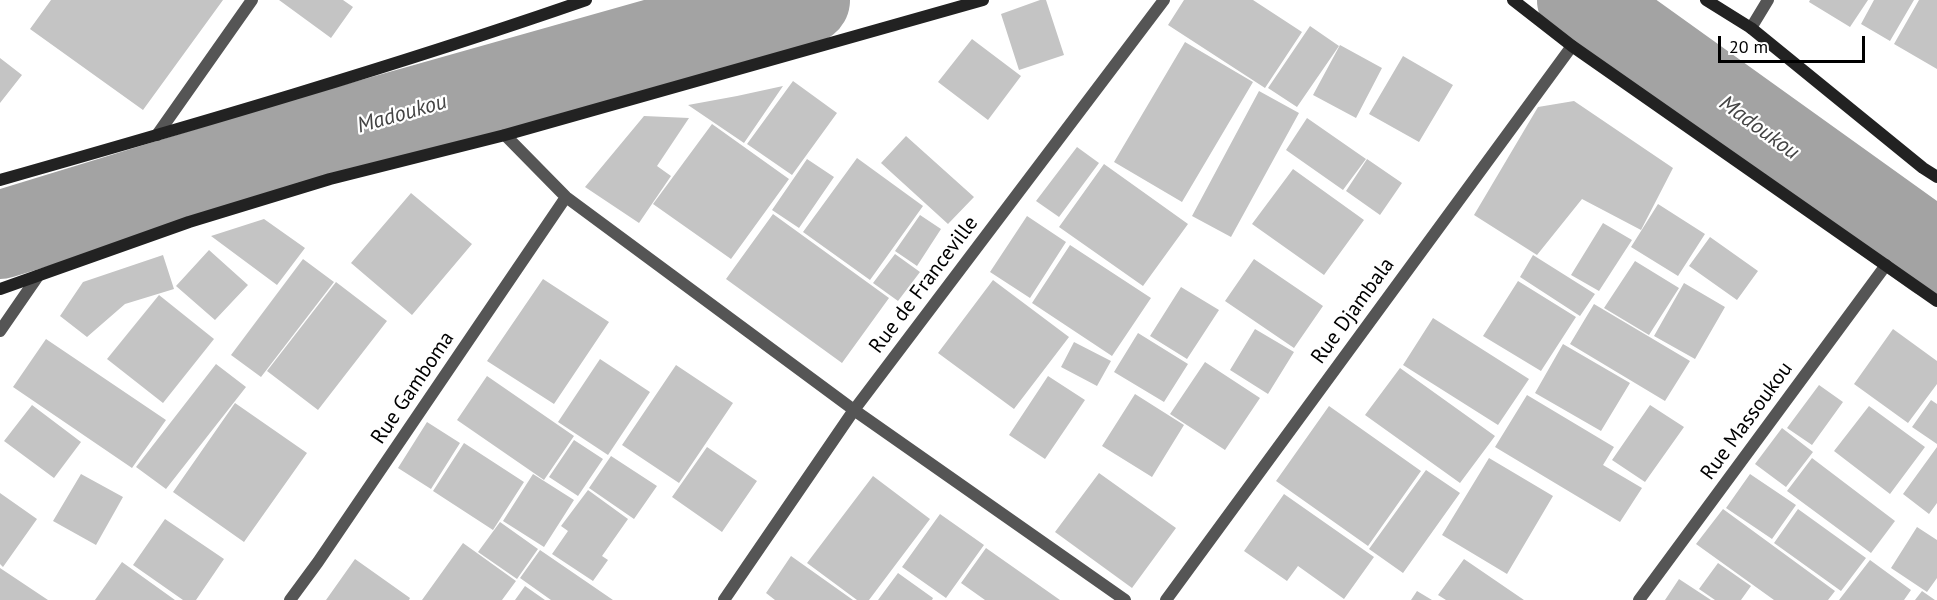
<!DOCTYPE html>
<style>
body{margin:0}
#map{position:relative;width:1937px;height:600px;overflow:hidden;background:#fff;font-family:"PT Sans",sans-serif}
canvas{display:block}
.scale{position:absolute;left:1718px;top:36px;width:147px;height:27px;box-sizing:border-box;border:3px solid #000;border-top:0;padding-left:8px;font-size:18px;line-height:21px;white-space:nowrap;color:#000;-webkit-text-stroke:4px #fff;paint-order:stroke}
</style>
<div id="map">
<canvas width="1937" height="600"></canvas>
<div class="scale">20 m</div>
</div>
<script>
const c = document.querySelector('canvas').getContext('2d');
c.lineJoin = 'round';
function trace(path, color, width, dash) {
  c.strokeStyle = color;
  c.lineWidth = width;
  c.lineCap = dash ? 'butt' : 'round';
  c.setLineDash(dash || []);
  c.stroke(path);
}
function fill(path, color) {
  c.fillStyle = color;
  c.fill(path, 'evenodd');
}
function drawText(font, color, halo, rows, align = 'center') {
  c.font = font + ' "PT Sans",sans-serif';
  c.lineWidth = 4.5;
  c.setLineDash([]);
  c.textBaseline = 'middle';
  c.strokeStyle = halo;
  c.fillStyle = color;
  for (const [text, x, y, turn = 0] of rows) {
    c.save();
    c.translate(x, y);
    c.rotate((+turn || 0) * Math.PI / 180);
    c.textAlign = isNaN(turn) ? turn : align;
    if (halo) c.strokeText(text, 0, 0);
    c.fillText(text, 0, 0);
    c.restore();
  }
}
trace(new Path2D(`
 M 1581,0 L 1937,255
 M 0,235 L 310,140 L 806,0`), '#a3a3a3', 88);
fill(new Path2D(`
 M 51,0 L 223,0 L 143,110 L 30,29 Z
 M 279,0 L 343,0 L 353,7 L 331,38 Z
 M 1040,0 L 1046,0 L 1064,55 L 1019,70 L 1001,14 Z
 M 1184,0 L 1253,0 L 1302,32 L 1265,88 L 1168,25 Z
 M 1810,0 L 1868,0 L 1850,27 L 1809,2 Z
 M 1874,0 L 1914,0 L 1890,41 L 1861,24 Z
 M 1919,0 L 1937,0 L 1937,69 L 1894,44 Z
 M 1310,26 L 1339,46 L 1297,107 L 1268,88 Z
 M 972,39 L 1021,76 L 988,120 L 938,82 Z
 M 1185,42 L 1253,82 L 1182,202 L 1114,162 Z
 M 1340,45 L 1382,68 L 1356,118 L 1313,95 Z
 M 1403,56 L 1453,85 L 1419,142 L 1369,114 Z
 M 0,58 L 22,75 L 0,103 Z
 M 793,81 L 837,113 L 792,175 L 747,144 Z
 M 783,86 L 744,143 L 688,105 L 737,96 Z
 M 1259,91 L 1299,113 L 1231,237 L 1192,216 Z
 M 1574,101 L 1673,168 L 1641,230 L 1582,199 L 1537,255 L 1474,215 L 1538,107 Z
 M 644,116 L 689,118 L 657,166 L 671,176 L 639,223 L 585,187 Z
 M 1307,118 L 1366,159 L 1343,190 L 1286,150 Z
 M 712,124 L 789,179 L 731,259 L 653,204 Z
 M 906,136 L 974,197 L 948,224 L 881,163 Z
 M 1077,147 L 1099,163 L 1059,217 L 1036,201 Z
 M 857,158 L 923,206 L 870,280 L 803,232 Z
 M 807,159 L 834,177 L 799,228 L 772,210 Z
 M 1367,159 L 1402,183 L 1380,215 L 1346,191 Z
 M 1104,164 L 1188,224 L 1143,286 L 1059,227 Z
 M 1293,169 L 1364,220 L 1324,275 L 1252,224 Z
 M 411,193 L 472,244 L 412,315 L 351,263 Z
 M 1658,204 L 1705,234 L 1678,276 L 1631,247 Z
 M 773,214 L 889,298 L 842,363 L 726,279 Z
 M 920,215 L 941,229 L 917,266 L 895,251 Z
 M 1027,216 L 1066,242 L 1030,298 L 990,272 Z
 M 264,219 L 305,248 L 277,285 L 211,236 Z
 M 1603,223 L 1632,240 L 1599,291 L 1571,275 Z
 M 1710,237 L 1758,271 L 1737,300 L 1689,266 Z
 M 1070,245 L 1151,298 L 1112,356 L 1032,303 Z
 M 209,250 L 248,285 L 215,320 L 176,286 Z
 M 895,254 L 920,272 L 898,301 L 873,283 Z
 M 163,255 L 174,289 L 125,304 L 87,337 L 60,316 L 83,282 Z
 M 1533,255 L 1595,294 L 1580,316 L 1520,277 Z
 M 303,259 L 334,282 L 261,377 L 231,355 Z
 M 1254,259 L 1323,306 L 1294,348 L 1225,301 Z
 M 1635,261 L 1679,288 L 1649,335 L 1604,308 Z
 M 543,279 L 609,322 L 554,404 L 487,361 Z
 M 993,280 L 1069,337 L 1014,409 L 938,353 Z
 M 1518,281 L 1576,317 L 1541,371 L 1483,336 Z
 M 336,282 L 387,321 L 318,410 L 267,371 Z
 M 1684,283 L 1725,307 L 1695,359 L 1654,336 Z
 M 1181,287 L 1219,310 L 1187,359 L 1150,336 Z
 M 159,295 L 214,339 L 163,403 L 107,359 Z
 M 1594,304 L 1690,361 L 1665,401 L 1570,344 Z
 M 1433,318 L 1529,379 L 1498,425 L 1403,365 Z
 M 1255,329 L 1294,352 L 1268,394 L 1230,370 Z
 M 1893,329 L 1937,361 L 1937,384 L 1908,423 L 1854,384 Z
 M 1138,333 L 1188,364 L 1164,402 L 1114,372 Z
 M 46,339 L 166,420 L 132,468 L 13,387 Z
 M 1074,342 L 1111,361 L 1097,386 L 1061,367 Z
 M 1563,344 L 1630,383 L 1601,431 L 1535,393 Z
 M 600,359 L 650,392 L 608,455 L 558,422 Z
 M 1205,362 L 1260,398 L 1225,450 L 1170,414 Z
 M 216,364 L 246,387 L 166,489 L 136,467 Z
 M 676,365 L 733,403 L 679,483 L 622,445 Z
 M 1400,368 L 1495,436 L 1460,483 L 1365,415 Z
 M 487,376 L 574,436 L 544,480 L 457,420 Z
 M 1048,376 L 1085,400 L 1045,459 L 1009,435 Z
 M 1819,385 L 1843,402 L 1812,445 L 1787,428 Z
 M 1135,394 L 1184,425 L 1152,477 L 1102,446 Z
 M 1527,395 L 1614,447 L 1603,465 L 1642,488 L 1620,522 L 1495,447 Z
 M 1931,400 L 1937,404 L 1937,444 L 1912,427 Z
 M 235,403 L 307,453 L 244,542 L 173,492 Z
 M 32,405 L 81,442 L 54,478 L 4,441 Z
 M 1650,405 L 1684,427 L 1645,482 L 1612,460 Z
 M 1329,406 L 1421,471 L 1368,546 L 1276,481 Z
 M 1869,406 L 1925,447 L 1890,494 L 1834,451 Z
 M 427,422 L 460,443 L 431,489 L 398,468 Z
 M 1782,428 L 1813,452 L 1786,487 L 1755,464 Z
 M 574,440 L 603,459 L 578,496 L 549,477 Z
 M 464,443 L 524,482 L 493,530 L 433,491 Z
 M 707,447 L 757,481 L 722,532 L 672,497 Z
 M 1937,447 L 1937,503 L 1929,514 L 1903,494 Z
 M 611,456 L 657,486 L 634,519 L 589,488 Z
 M 1489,458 L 1553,496 L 1507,574 L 1442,535 Z
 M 1812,458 L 1895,521 L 1871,553 L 1787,491 Z
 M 1426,470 L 1460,493 L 1403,573 L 1369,549 Z
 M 1099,473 L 1176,528 L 1132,588 L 1055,532 Z
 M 81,474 L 123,497 L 96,545 L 53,521 Z
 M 533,474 L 574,500 L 544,547 L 503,521 Z
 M 1750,474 L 1796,505 L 1772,539 L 1726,508 Z
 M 873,476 L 930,519 L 869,600 L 857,600 L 807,563 Z
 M 588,490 L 628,519 L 602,556 L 608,560 L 593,581 L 552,554 L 568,531 L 561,526 Z
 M 0,493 L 37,519 L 3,567 L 0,564 Z
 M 1284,494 L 1374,557 L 1344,599 L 1298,566 L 1287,581 L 1244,551 Z
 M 1723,509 L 1835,591 L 1828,600 L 1774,600 L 1696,544 Z
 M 1798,509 L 1866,558 L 1841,591 L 1774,543 Z
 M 940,514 L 984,545 L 946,598 L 902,567 Z
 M 165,519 L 224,559 L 196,600 L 183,600 L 133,565 Z
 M 500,522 L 538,549 L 517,579 L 478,552 Z
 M 1917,527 L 1937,540 L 1937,578 L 1927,592 L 1891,568 Z
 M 463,543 L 516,581 L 502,600 L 422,600 Z
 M 986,548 L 1060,600 L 985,600 L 961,583 Z
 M 540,550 L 613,600 L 551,600 L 520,578 Z
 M 791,556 L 853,600 L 775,600 L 766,593 Z
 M 355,559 L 410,598 L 409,600 L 326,600 Z
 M 1464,559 L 1524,600 L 1446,600 L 1438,595 Z
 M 1870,560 L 1911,590 L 1904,600 L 1839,600 Z
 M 122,562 L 175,600 L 95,600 Z
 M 1718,563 L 1751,586 L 1741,600 L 1715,600 L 1699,589 Z
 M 0,568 L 48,600 L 0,600 Z
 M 898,573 L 933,598 L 932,600 L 878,600 Z
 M 1679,579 L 1711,600 L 1665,600 Z
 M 525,586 L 545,600 L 515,600 Z
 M 1417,591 L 1432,600 L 1411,600 Z
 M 1922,591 L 1935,600 L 1915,600 Z`), '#c4c4c4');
trace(new Path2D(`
 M 1751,28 L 1768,0
 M 157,135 L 252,0
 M 505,135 L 566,197 L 854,410 L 1125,600
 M 0,331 L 38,276
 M 290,600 L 318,562 L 566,197
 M 724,600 L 854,410 L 1164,0
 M 1166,600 L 1572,46
 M 1639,600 L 1886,265`), '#555', 12);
trace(new Path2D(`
 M 1513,0 L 1572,46 L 1937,301
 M 1706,0 L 1751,28 L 1923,168 L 1937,177
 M 0,180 C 197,124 393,67 586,0
 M 0,289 L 189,222 L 330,179 L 505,135 L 983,0`), '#222', 12);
drawText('21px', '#000', '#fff', [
 ["Rue de Franceville",924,285,-53],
 ["Rue Djambala",1353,311,-54],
 ["Rue Gamboma",413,388,-56],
 ["Rue Massoukou",1747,421,-54]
]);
drawText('italic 22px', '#444', '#fff', [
 ["Madoukou",402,114,-16],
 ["Madoukou",1759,128,36]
]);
</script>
